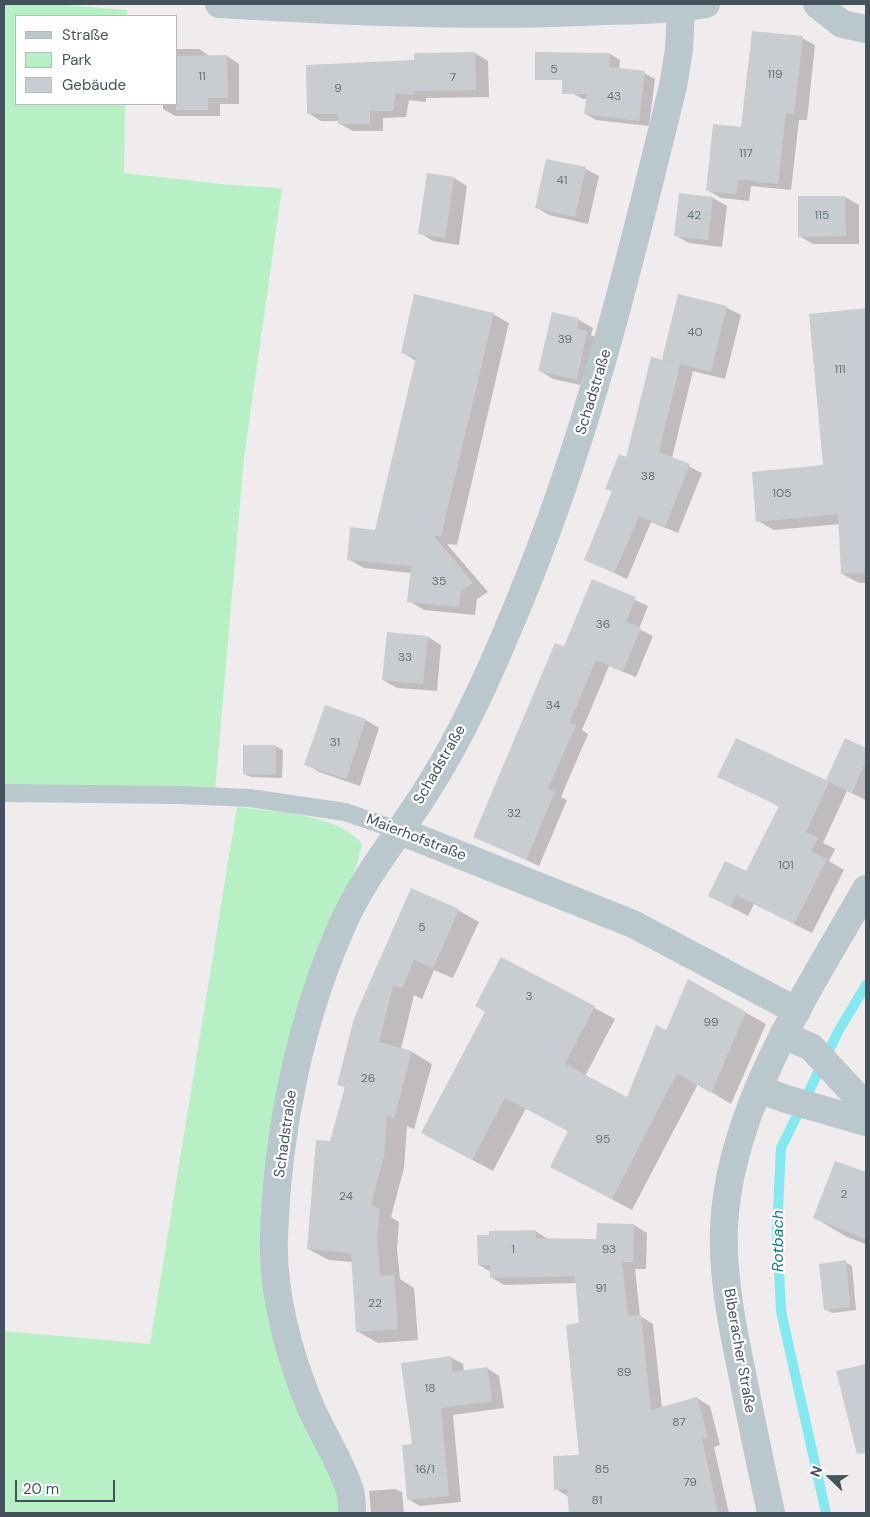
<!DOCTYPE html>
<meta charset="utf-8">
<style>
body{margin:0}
#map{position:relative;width:870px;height:1517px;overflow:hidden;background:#f0eced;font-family:"DM Sans",sans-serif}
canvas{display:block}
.frame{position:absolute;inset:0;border:5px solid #44535b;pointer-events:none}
.legend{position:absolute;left:15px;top:15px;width:162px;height:90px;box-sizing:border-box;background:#fff;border:1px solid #b4babd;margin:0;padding:6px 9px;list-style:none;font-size:15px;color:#44535b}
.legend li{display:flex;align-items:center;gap:10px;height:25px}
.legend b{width:25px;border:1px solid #b4babd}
.north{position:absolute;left:805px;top:1452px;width:50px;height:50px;-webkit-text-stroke:4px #fff;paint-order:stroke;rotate:292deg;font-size:14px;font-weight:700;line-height:20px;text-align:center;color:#44535b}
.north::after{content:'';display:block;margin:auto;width:18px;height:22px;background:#44535b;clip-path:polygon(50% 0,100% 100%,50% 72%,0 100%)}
.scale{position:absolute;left:15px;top:1480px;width:100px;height:22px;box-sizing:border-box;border:2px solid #44535b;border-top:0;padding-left:6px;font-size:15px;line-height:18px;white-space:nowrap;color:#44535b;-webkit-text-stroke:4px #fff;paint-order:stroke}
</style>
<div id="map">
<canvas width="870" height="1517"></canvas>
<div class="frame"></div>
<ul class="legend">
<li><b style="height:6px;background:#bac7cd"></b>Straße</li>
<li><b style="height:14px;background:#b8f0c6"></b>Park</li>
<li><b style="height:14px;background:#c9cdd2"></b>Gebäude</li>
</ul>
<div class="north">N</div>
<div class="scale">20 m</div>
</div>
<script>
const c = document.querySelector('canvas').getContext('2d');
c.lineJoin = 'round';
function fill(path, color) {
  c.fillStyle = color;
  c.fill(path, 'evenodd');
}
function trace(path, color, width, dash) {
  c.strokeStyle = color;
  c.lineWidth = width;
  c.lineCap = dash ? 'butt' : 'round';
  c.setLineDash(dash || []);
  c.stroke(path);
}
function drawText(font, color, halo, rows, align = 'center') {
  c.font = font + ' "DM Sans",sans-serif';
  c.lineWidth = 4.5;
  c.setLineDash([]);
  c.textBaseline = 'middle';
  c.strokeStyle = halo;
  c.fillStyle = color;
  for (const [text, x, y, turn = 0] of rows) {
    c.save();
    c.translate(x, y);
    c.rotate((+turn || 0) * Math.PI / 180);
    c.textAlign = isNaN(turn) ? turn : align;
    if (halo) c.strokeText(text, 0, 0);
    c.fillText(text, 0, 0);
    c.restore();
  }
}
fill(new Path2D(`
 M 4,4 L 55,4 L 127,10 L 127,16 L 16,16 L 16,104 L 125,104 L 124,173 L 231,185 L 282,188 L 244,458 L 215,791 L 4,786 Z
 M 237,807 C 274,812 337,813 362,844 L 357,865 L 337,913 L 265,1239 L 341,1495 L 343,1513 L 4,1513 L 4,1331 L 150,1344 Z`), '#b8f0c6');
fill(new Path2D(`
 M 802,38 L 815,45 L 807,120 L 799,120 L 791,190 L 751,186 L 749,201 L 721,198 L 707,190 L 742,129 Z
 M 176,49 L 199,49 L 211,57 L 227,56 L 239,64 L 239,104 L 220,104 L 220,116 L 175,116 L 163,109 L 163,104 L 176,104 Z
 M 475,53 L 488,61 L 489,97 L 426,98 L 426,102 L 409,100 L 406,117 L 383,118 L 383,131 L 353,131 L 340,124 L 339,121 L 321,121 L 308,113 L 415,62 L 415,54 Z
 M 610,54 L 620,60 L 619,70 L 644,73 L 655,79 L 649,126 L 596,120 L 586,114 L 588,99 L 583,99 L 572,93 Z
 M 547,160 L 586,169 L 599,176 L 588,224 L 549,215 L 537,208 Z
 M 454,178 L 467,186 L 459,245 L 433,241 L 420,233 Z
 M 845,197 L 859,205 L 859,244 L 813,244 L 799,236 Z
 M 713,198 L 727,206 L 722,247 L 689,243 L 675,235 Z
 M 679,296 L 727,308 L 741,315 L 725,379 L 693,371 L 672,458 L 702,473 L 678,533 L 651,522 L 627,579 L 586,560 L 613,492 L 607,488 L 627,459 L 663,361 Z
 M 866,310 L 866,583 L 859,583 L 842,574 L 840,524 L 774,530 L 758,521 L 825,466 L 810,315 Z
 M 493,314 L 509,323 L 457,545 L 447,544 L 488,592 L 477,599 L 475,615 L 424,610 L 409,601 L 411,573 L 364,568 L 348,559 L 376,531 L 416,361 L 402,352 Z
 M 553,314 L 579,320 L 593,328 L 591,335 L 601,340 L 590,387 L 553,379 L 540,371 Z
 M 593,581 L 648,606 L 639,629 L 653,636 L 636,677 L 609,666 L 582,730 L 588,734 L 561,797 L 567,800 L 539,866 L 474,836 L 565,648 Z
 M 428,637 L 441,645 L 437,691 L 397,688 L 383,680 Z
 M 366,720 L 379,728 L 360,786 L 319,772 L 306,764 Z
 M 846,740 L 866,749 L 866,800 L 847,791 L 823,843 L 835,849 L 829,861 L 844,870 L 812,933 L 754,904 L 748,916 L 727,905 L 747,872 L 780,807 L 719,776 L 827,782 Z
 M 245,746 L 276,746 L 283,750 L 282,778 L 251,777 L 244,774 Z
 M 458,910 L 479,922 L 453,978 L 434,970 L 422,999 L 414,995 L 401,1049 L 412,1052 L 432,1064 L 414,1129 L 407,1126 L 404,1168 L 391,1217 L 399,1222 L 397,1249 L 400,1279 L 414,1288 L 418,1340 L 378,1343 L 357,1331 L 352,1262 L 329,1260 L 308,1249 L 331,1142 L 346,1088 L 339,1084 L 356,1019 Z
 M 502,958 L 615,1019 L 585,1076 L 628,1098 L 666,1032 L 688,980 L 766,1024 L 731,1104 L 698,1084 L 632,1210 L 551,1167 L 569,1132 L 526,1108 L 493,1171 L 443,1144 L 487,1012 Z
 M 836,1162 L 866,1174 L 866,1244 L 847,1237 L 815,1218 Z
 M 598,1225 L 634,1225 L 647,1233 L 646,1269 L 635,1269 L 640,1316 L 653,1324 L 662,1408 L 697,1398 L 710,1406 L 720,1445 L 714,1447 L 729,1513 L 570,1513 L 569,1497 L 556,1489 L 581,1456 L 581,1324 L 577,1283 L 504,1285 L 491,1277 L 491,1272 L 479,1265 L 535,1231 L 548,1239 L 597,1240 Z
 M 845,1262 L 852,1266 L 856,1310 L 832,1313 L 825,1309 Z
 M 450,1357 L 463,1364 L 464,1372 L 487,1368 L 499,1376 L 504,1408 L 453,1415 L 461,1502 L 420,1506 L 408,1499 L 413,1445 Z
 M 865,1365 L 866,1442 L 861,1443 Z
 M 395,1489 L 402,1492 L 404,1513 L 371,1513 L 369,1491 Z`), '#0003');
trace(new Path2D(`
 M 826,1513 L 781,1311 L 777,1230 L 781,1148 L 839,1030 L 866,985`), '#83e8ef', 10);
fill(new Path2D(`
 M 752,31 L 803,36 L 794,114 L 786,113 L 778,184 L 738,179 L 736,194 L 706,191 L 713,124 L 741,127 Z
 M 475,52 L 476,90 L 414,91 L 414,95 L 396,93 L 393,111 L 370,111 L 370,124 L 338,124 L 338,114 L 307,114 L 306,65 L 414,60 L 414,53 Z
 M 535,52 L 610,53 L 609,67 L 645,71 L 639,121 L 584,114 L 587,94 L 562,94 L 562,80 L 535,80 Z
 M 227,55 L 228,98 L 208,98 L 208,110 L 176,110 L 176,56 Z
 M 546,159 L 586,167 L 575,217 L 535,208 Z
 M 427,173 L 454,177 L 445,238 L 418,234 Z
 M 679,193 L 713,197 L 708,240 L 674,236 Z
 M 798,196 L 845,196 L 846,236 L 798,237 Z
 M 414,294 L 494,313 L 441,536 L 434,536 L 473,583 L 461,590 L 459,607 L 407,602 L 411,566 L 347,560 L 350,527 L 375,530 L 416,357 L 401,353 Z
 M 678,294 L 727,306 L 711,372 L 662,359 Z
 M 866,308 L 866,573 L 841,574 L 838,514 L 756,522 L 752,472 L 823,465 L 809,314 Z
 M 552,312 L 579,318 L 577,329 L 587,331 L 577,380 L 538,371 Z
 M 651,357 L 680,364 L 659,452 L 690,464 L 665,527 L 639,516 L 614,573 L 584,560 L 612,491 L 605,489 L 619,454 L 626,457 Z
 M 592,579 L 636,597 L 626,622 L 641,628 L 623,671 L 596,660 L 569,723 L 576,725 L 548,789 L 555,792 L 526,860 L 473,837 L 555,643 L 564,646 Z
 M 387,632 L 428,636 L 423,684 L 382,680 Z
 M 325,705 L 366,719 L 346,779 L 304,765 Z
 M 736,738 L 826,780 L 845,738 L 866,748 L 866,761 L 852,793 L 829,782 L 806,832 L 818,838 L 811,851 L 827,859 L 794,924 L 736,895 L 730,907 L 708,896 L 725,861 L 746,871 L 779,806 L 717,777 Z
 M 243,745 L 276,745 L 276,775 L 243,774 Z
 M 411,888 L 459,909 L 433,968 L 414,960 L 402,988 L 393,985 L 379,1042 L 412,1051 L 394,1119 L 387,1115 L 384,1156 L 371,1205 L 380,1209 L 377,1237 L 380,1276 L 394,1275 L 398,1329 L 356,1332 L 351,1253 L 307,1249 L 316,1140 L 330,1141 L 345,1087 L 337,1085 L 354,1018 Z
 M 501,957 L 595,1006 L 565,1064 L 627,1097 L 656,1025 L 666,1030 L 688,979 L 746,1012 L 711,1093 L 677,1073 L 612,1199 L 550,1167 L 568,1131 L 505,1098 L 472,1160 L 421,1133 L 485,1012 L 475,1006 Z
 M 835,1161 L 866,1172 L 866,1239 L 813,1218 Z
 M 597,1223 L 634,1224 L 633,1262 L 622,1262 L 628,1316 L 641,1315 L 651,1410 L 697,1397 L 708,1438 L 702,1439 L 718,1513 L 569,1513 L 567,1489 L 554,1490 L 553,1456 L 579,1455 L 566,1325 L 579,1323 L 575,1276 L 490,1278 L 490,1265 L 478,1265 L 477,1235 L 489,1235 L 489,1231 L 536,1230 L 536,1238 L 596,1239 Z
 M 846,1260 L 850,1307 L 824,1310 L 819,1264 Z
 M 451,1356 L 453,1372 L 487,1367 L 492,1401 L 441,1408 L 449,1496 L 407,1500 L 402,1445 L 412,1444 L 401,1363 Z
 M 866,1364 L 866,1453 L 857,1454 L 836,1371 Z`), '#c9cdd2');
trace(new Path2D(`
 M 4,793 L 177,795 L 250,798 L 345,812 L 400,831`), '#bac7cd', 18);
trace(new Path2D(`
 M 219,4 C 340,11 460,17 582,12 C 623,10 665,11 706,4
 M 817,4 L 842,24 L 866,29
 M 400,831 L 633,924 L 797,1011
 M 352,1513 C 352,1506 352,1497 350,1491 C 342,1464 322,1433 311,1408 C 289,1356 272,1293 274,1237 C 277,1131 301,1015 345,919 C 367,872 400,833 427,790 C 464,732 492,668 518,605 C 588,437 630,262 673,86 L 679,50 L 681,8`), '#bac7cd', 28);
trace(new Path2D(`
 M 783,1035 L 811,1047 L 866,1106
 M 758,1089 L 786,1099 L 866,1122
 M 771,1513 C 761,1466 751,1420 742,1373 C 732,1325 722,1275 724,1227 C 729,1107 809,990 866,889`), '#bac7cd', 28);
drawText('12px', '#657279', null, [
 ["5",554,70],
 ["119",775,75],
 ["11",202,77],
 ["7",453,78],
 ["9",338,89],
 ["43",614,97],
 ["117",746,154],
 ["41",562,181],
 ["42",694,216],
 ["115",822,216],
 ["40",695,333],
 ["39",565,340],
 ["111",840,370],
 ["38",648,477],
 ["105",782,494],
 ["35",439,582],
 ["36",603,625],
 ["33",405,658],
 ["34",553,706],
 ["31",335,743],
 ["32",514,814],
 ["101",786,866],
 ["5",422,928],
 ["3",529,997],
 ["99",711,1023],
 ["26",368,1079],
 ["95",603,1140],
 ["2",844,1195],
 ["24",346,1197],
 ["1",513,1250],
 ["93",609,1250],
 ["91",601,1289],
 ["22",375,1304],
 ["89",624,1373],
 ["18",430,1389],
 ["87",679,1423],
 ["16/1",425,1470],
 ["85",602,1470],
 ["79",690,1483],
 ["81",597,1501]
]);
drawText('15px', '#44535b', '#fff', [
 ["Schadstraße",594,392,-73],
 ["Schadstraße",440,765,-60],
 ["Maierhofstraße",416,838,21],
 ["Schadstraße",286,1134,-82],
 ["Biberacher Straße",739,1351,80]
]);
drawText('italic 16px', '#097d85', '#fff', [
 ["Rotbach",779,1241,-90]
]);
</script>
